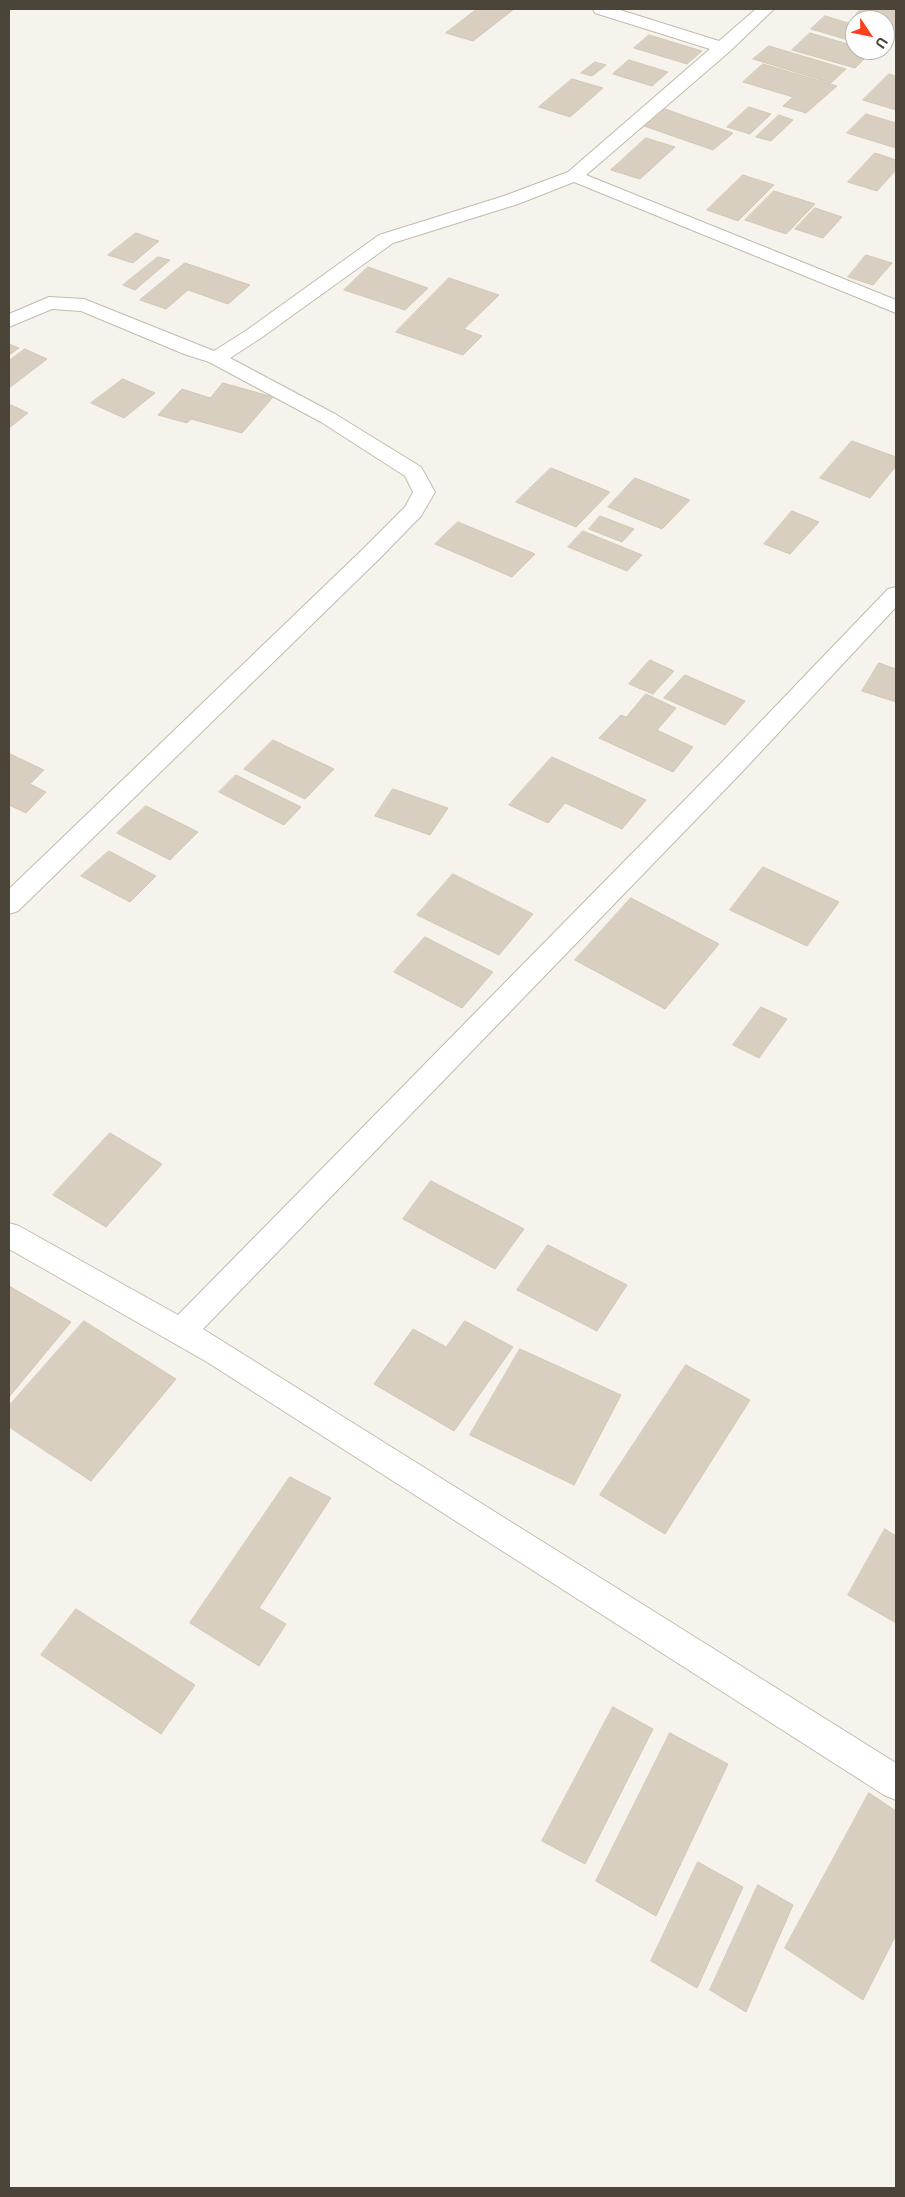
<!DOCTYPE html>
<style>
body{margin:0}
#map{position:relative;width:905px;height:2197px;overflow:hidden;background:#f6f3ec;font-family:"Public Sans",sans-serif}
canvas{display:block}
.frame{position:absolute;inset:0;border:10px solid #4b4439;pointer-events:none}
.north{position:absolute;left:845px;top:10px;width:50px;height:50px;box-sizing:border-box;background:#fff;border:1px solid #b7b4b0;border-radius:50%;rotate:124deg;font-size:14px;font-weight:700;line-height:20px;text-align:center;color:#4b4439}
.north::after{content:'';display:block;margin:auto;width:18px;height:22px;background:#fc3f1d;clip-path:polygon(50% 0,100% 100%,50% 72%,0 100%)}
</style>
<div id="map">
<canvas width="905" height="2197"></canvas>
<div class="frame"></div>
<div class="north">U</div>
</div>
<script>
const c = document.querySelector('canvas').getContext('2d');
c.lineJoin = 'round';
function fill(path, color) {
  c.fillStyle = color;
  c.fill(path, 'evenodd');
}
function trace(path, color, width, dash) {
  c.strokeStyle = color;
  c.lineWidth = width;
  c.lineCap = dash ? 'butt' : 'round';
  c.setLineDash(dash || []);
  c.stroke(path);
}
const building = new Path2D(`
 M 477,9 L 514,9 L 473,41 L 446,33 Z
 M 861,9 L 888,9 L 896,11 L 896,33 L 888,31 L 893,25 L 885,23 L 885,20 L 875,20 L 856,14 Z
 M 825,16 L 855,25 L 855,42 L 811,29 Z
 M 810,33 L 855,46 L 855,50 L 872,51 L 855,68 L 792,50 Z
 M 885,34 L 894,36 L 885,46 Z
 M 649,35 L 702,51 L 687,64 L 634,48 Z
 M 769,46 L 846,69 L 831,83 L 753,59 Z
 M 629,60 L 668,72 L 652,86 L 613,74 Z
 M 595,62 L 606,65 L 592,76 L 581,73 Z
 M 763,64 L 837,86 L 806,113 L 783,106 L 793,97 L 743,82 Z
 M 889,74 L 896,76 L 896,110 L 863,100 Z
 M 572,79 L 603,88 L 570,117 L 539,107 Z
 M 749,107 L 771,114 L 750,134 L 727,127 Z
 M 665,109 L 733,133 L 713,150 L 644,126 Z
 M 866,114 L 896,123 L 896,148 L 847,133 Z
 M 779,115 L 793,120 L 771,141 L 756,137 Z
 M 646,138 L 675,147 L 640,179 L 611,170 Z
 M 875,153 L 896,160 L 896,170 L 877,191 L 848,182 Z
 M 743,175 L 774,185 L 738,221 L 707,210 Z
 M 774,191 L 815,204 L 786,234 L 745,220 Z
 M 815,208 L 842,217 L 823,238 L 795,229 Z
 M 136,233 L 159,241 L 133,263 L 108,255 Z
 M 866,255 L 892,263 L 873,285 L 848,277 Z
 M 158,257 L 170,260 L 135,290 L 123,285 Z
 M 185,263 L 250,285 L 228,304 L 188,290 L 166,309 L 140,300 Z
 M 368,267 L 428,288 L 405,310 L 344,290 Z
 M 449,278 L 499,295 L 464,329 L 482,336 L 463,355 L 396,332 Z
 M 9,344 L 19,348 L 9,355 Z
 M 25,349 L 47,359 L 9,388 L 9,361 Z
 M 123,379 L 155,393 L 124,418 L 91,403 Z
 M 223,383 L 273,397 L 242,433 L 191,419 L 187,423 L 158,415 L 182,389 L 210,398 Z
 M 9,404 L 28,413 L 9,428 Z
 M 852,441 L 896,457 L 896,466 L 870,498 L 820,478 Z
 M 551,468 L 610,492 L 576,527 L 516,502 Z
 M 635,478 L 690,500 L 662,529 L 608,507 Z
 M 792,511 L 819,522 L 790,554 L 764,544 Z
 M 600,516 L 634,529 L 622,542 L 589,529 Z
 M 458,522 L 535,554 L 512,577 L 435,544 Z
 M 583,531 L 642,555 L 627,571 L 568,547 Z
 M 650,660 L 674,671 L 653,694 L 629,684 Z
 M 879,663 L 896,669 L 896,702 L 862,691 Z
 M 685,675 L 745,701 L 725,725 L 664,698 Z
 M 646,694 L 676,708 L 657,730 L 693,747 L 673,772 L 599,738 L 621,715 L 626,717 Z
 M 273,740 L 334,769 L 305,799 L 244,769 Z
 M 10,754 L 44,770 L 30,784 L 46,792 L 26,813 L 9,805 Z
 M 552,757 L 646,800 L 622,829 L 565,803 L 548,823 L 509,805 Z
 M 236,775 L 301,807 L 284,825 L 219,792 Z
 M 393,789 L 448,808 L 430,835 L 375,816 Z
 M 146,806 L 198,832 L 170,860 L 117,833 Z
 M 109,851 L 156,876 L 130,902 L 81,876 Z
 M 763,867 L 839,902 L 807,946 L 730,910 Z
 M 453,874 L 533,914 L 499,955 L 417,915 Z
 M 631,898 L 719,944 L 665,1009 L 575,960 Z
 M 425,937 L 493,972 L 462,1008 L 394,972 Z
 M 761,1007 L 787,1019 L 759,1058 L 733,1045 Z
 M 110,1133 L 162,1164 L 106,1227 L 53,1195 Z
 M 431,1181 L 524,1229 L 495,1269 L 403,1219 Z
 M 548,1245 L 627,1285 L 597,1331 L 517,1290 Z
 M 9,1286 L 71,1322 L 9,1397 Z
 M 84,1321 L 176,1379 L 91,1481 L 9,1427 L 9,1406 Z
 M 465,1321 L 513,1347 L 454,1431 L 374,1384 L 413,1329 L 446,1347 Z
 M 520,1349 L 621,1395 L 574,1485 L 470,1435 Z
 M 686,1365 L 750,1400 L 665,1534 L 600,1495 Z
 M 290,1477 L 331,1498 L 259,1608 L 286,1624 L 259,1666 L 190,1623 Z
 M 885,1529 L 896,1536 L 896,1623 L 848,1595 Z
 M 76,1609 L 195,1685 L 161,1734 L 41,1655 Z
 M 613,1707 L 653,1729 L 585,1864 L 542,1841 Z
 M 670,1733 L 728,1764 L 656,1916 L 596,1881 Z
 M 869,1793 L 896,1811 L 896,1935 L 863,2000 L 785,1948 Z
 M 698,1862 L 743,1887 L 697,1988 L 651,1961 Z
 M 758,1885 L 793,1905 L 746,2012 L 710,1990 Z`);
fill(building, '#d8cfc1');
trace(building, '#d3c7b4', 1);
const minor = new Path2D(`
 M 593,9 L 617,9 L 719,41 L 756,9 L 774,9 L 729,52 L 586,175 L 896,300 L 896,313 L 574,182 L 518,204 L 393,243 L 261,338 L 230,358 L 335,414 L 421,467 L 435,492 L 421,516 L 379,559 L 18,911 L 9,914 L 9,889 L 363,549 L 405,507 L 413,492 L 405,476 L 321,422 L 209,362 L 184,354 L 81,311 L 52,309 L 9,327 L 9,314 L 49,297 L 84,299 L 214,351 L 247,330 L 379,235 L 504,196 L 568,172 L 710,49 L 595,13 Z
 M 896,587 L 896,607 L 740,774 L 203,1329 L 896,1763 L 896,1800 L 884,1795 L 207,1362 L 9,1249 L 9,1223 L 19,1226 L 178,1315 L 722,762 L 888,589 Z`);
trace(minor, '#c2bbae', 2);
fill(minor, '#fff');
</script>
